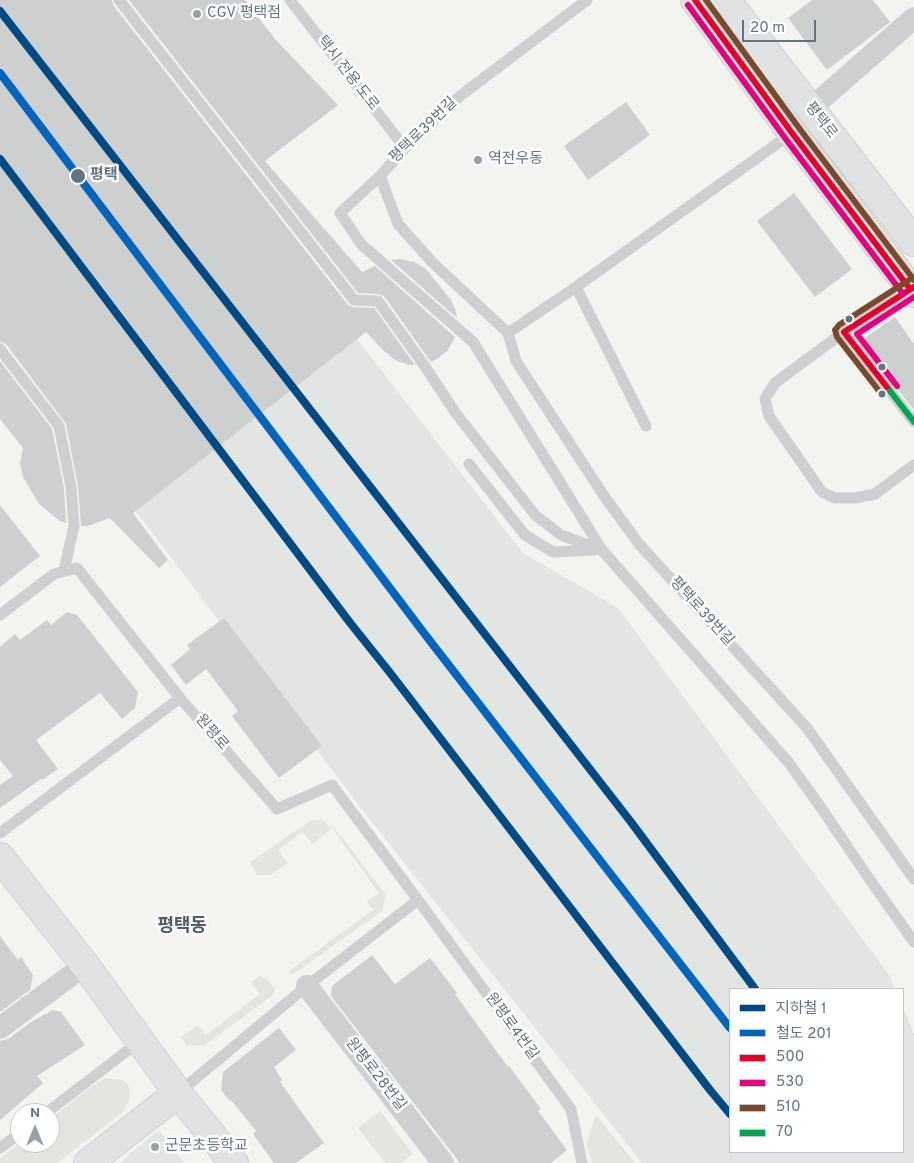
<!DOCTYPE html>
<meta charset="utf-8">
<style>
body{margin:0}
#map{position:relative;width:914px;height:1163px;overflow:hidden;background:#f3f3f0;font-family:Overpass,"Noto Sans KR",sans-serif}
canvas{display:block}
.legend{position:absolute;left:729px;top:988px;width:175px;height:165px;box-sizing:border-box;background:#fff;border:1px solid #c0c8cd;margin:0;padding:6px 9px;list-style:none;font-size:15px;color:#617583}
.legend li{display:flex;align-items:center;gap:10px;height:25px}
.legend b{width:25px;border:1px solid #c0c8cd}
.north{position:absolute;left:10px;top:1103px;width:50px;height:50px;box-sizing:border-box;background:#fff;border:1px solid #c0c8cd;border-radius:50%;rotate:0deg;font-size:14px;font-weight:700;line-height:20px;text-align:center;color:#617583}
.north::after{content:'';display:block;margin:auto;width:18px;height:22px;background:#94a1a9;clip-path:polygon(50% 0,100% 100%,50% 72%,0 100%)}
.scale{position:absolute;left:742px;top:20px;width:74px;height:22px;box-sizing:border-box;border:2px solid #617583;border-top:0;padding-left:6px;font-size:15px;line-height:18px;white-space:nowrap;color:#617583;-webkit-text-stroke:4px #fff;paint-order:stroke}
</style>
<div id="map">
<canvas width="914" height="1163"></canvas>
<ul class="legend">
<li><b style="height:6px;background:#004a85"></b>지하철 1</li>
<li><b style="height:6px;background:#0065bd"></b>철도 201</li>
<li><b style="height:6px;background:#e4002b"></b>500</li>
<li><b style="height:6px;background:#e5007d"></b>530</li>
<li><b style="height:6px;background:#7a4b2a"></b>510</li>
<li><b style="height:6px;background:#00a651"></b>70</li>
</ul>
<div class="north">N</div>
<div class="scale">20 m</div>
</div>
<script>
const c = document.querySelector('canvas').getContext('2d');
c.lineJoin = 'round';
function fill(path, color) {
  c.fillStyle = color;
  c.fill(path, 'evenodd');
}
function trace(path, color, width, dash) {
  c.strokeStyle = color;
  c.lineWidth = width;
  c.lineCap = dash ? 'butt' : 'round';
  c.setLineDash(dash || []);
  c.stroke(path);
}
function drawText(font, color, halo, rows, align = 'center') {
  c.font = font + ' Overpass,"Noto Sans KR",sans-serif';
  c.lineWidth = 5;
  c.setLineDash([]);
  c.textBaseline = 'middle';
  c.strokeStyle = halo;
  c.fillStyle = color;
  for (const [text, x, y, turn = 0] of rows) {
    c.save();
    c.translate(x, y);
    c.rotate((+turn || 0) * Math.PI / 180);
    c.textAlign = isNaN(turn) ? turn : align;
    if (halo) c.strokeText(text, 0, 0);
    c.fillText(text, 0, 0);
    c.restore();
  }
}
fill(new Path2D(`
 M 94,0 L 523,553 L 618,608 L 889,975 L 895,989 L 730,989 L 730,1152 L 903,1152 L 903,1007 L 914,1034 L 914,1163 L 642,1163 L 364,812 L 0,332 Z
 M 159,1130 L 184,1163 L 119,1163 Z`), '#e3e5e3');
fill(new Path2D(`
 M 312,820 L 323,820 L 331,829 L 312,844 L 303,832 L 278,850 L 288,863 L 270,875 L 257,875 L 250,862 Z
 M 327,821 L 341,836 L 386,895 L 382,911 L 292,975 L 289,971 L 373,910 L 367,901 L 379,893 Z
 M 259,976 L 267,979 L 275,989 L 273,995 L 205,1045 L 187,1046 L 181,1037 L 198,1025 L 206,1035 L 260,994 L 251,982 Z
 M 105,1078 L 123,1080 L 129,1086 L 130,1098 L 123,1112 L 57,1163 L 0,1163 L 0,1158 L 20,1143 L 50,1143 L 50,1119 L 91,1087 Z
 M 380,1111 L 413,1154 L 401,1163 L 385,1163 L 358,1128 Z
 M 596,1115 L 635,1163 L 592,1163 L 586,1145 Z`), '#e2e6de');
fill(new Path2D(`
 M 0,0 L 112,0 L 113,5 L 348,305 L 353,307 L 374,308 L 415,365 L 409,365 L 395,360 L 384,351 L 366,332 L 133,513 L 168,560 L 159,568 L 110,518 L 88,526 L 81,526 L 78,486 L 66,424 L 6,344 L 0,342 Z
 M 129,0 L 245,0 L 275,39 L 338,105 L 265,161 L 362,272 L 375,266 L 455,337 L 448,350 L 437,359 L 431,362 L 384,296 L 378,294 L 358,293 Z
 M 812,0 L 873,0 L 890,22 L 827,70 L 788,18 Z
 M 626,102 L 650,135 L 588,180 L 564,146 Z
 M 794,193 L 852,269 L 815,297 L 757,221 Z
 M 400,259 L 414,262 L 426,269 L 451,300 L 456,312 L 457,318 L 391,260 Z
 M 895,317 L 914,344 L 914,410 L 882,369 L 862,340 Z
 M 0,361 L 52,429 L 64,488 L 66,523 L 60,521 L 39,504 L 23,477 L 20,463 L 23,448 L 0,419 Z
 M 0,505 L 40,556 L 0,587 Z
 M 67,612 L 77,615 L 138,692 L 135,708 L 122,719 L 100,693 L 36,740 L 58,769 L 42,780 L 41,779 L 0,808 L 0,785 L 13,776 L 0,760 L 0,647 L 15,634 L 20,640 L 47,620 L 51,625 Z
 M 224,618 L 322,746 L 279,778 L 232,716 L 238,711 L 206,669 L 186,685 L 171,665 L 190,649 L 187,645 Z
 M 0,936 L 18,960 L 21,957 L 33,975 L 30,990 L 0,1012 Z
 M 372,955 L 395,984 L 430,958 L 457,993 L 455,994 L 508,1067 L 509,1066 L 541,1109 L 538,1111 L 567,1150 L 551,1163 L 460,1163 L 331,996 L 332,986 Z
 M 53,1010 L 61,1012 L 85,1045 L 37,1076 L 43,1083 L 0,1120 L 0,1041 L 8,1039 L 31,1022 Z
 M 279,1028 L 296,1050 L 274,1067 L 282,1080 L 280,1082 L 324,1143 L 296,1163 L 274,1163 L 253,1134 L 256,1131 L 231,1100 L 230,1101 L 221,1090 L 223,1072 Z`), '#cecfcf');
const secondary = new Path2D(`
 M 695,0 L 792,133 L 914,293
 M 726,0 L 914,242
 M 0,857 L 85,965 L 178,1093 L 234,1163
 M 88,1163 L 178,1093`);
trace(secondary, '#ced0d0', 30);
trace(new Path2D(`
 M 119,0 L 354,300 L 378,301 L 424,365 L 455,412 L 535,515 L 561,535 L 602,550
 M 290,0 L 405,148
 M 792,133 L 576,287 L 508,333 L 516,361 L 604,496 L 639,544 L 807,728 L 914,879
 M 380,176 L 340,213 L 361,244 L 473,342 L 602,550 L 789,763 L 822,809 L 868,877 L 914,942
 M 576,287 L 646,426
 M 910,289 L 844,332 L 914,422
 M 844,332 L 775,383 L 765,399 L 769,416 L 822,492 L 835,498 L 856,498 L 875,494 L 914,465
 M 508,333 L 432,262 L 398,224 L 380,176 L 412,140 L 460,96 L 587,0
 M 0,349 L 59,426 L 71,487 L 74,526 L 64,571
 M 469,464 L 525,535 L 553,552 L 595,550
 M 0,615 L 54,574 L 77,568 L 180,698 L 277,809 L 332,785 L 418,900 L 571,1109 L 582,1163
 M 0,833 L 180,698
 M 178,1093 L 307,986 L 418,900
 M 46,1113 L 140,1041
 M 0,1148 L 20,1133`), '#cecfd0', 11);
trace(new Path2D(`
 M 810,109 L 914,18
 M 307,986 L 443,1163
 M 0,1028 L 85,965`), '#cecfd0', 22);
trace(secondary, '#e1e2e2', 28);
trace(new Path2D(`
 M 695,0 L 792,133 L 910,289
 M 890,391 L 844,332 L 914,287`), '#e4002b', 6);
trace(new Path2D(`
 M 688,5 L 785,138 L 903,294
 M 897,386 L 857,334 L 914,297`), '#e5007d', 6);
trace(new Path2D(`
 M 706,0 L 799,128 L 914,280
 M 883,396 L 837,337 L 835,330 L 839,325 L 909,280`), '#7a4b2a', 6);
trace(new Path2D(`
 M 890,391 L 914,422`), '#00a651', 6);
trace(new Path2D(`
 M 0,73 L 427,637 L 730,1028`), '#0065bd', 8);
trace(new Path2D(`
 M 0,11 L 631,822 L 755,989
 M 0,159 L 351,624 L 391,674 L 710,1090 L 730,1114`), '#004a85', 8);
for (const [x, y, r, color] of [
 [197,14,5,"#94a1a9"],
 [478,160,5,"#94a1a9"],
 [78,176,8,"#617583"],
 [849,319,4.5,"#617583"],
 [882,367,4.5,"#617583"],
 [882,394,4.5,"#617583"],
 [155,1147,5,"#94a1a9"]
]) {
  const dot = new Path2D();
  dot.arc(x, y, r, 0, 2 * Math.PI);
  c.fillStyle = color;
  c.fill(dot);
  trace(dot, '#fff', 2);
}
drawText('15px', '#617583', '#fff', [
 ["CGV 평택점",207,14],
 ["역전우동",488,160],
 ["군문초등학교",165,1147]
], 'left');
drawText('15px', '#617583', '#fff', [
 ["택시 전용 도로",347,74,52],
 ["평택로",820,121,52],
 ["평택로39번길",424,131,-44],
 ["평택로39번길",701,612,48],
 ["원평로",211,733,49],
 ["원평로4번길",511,1027,54],
 ["원평로28번길",375,1075,52]
]);
drawText('bold 15px', '#617583', '#fff', [
 ["평택",90,176]
], 'left');
drawText('bold 18px', '#4f5d68', '#fff', [
 ["평택동",182,927]
]);
</script>
